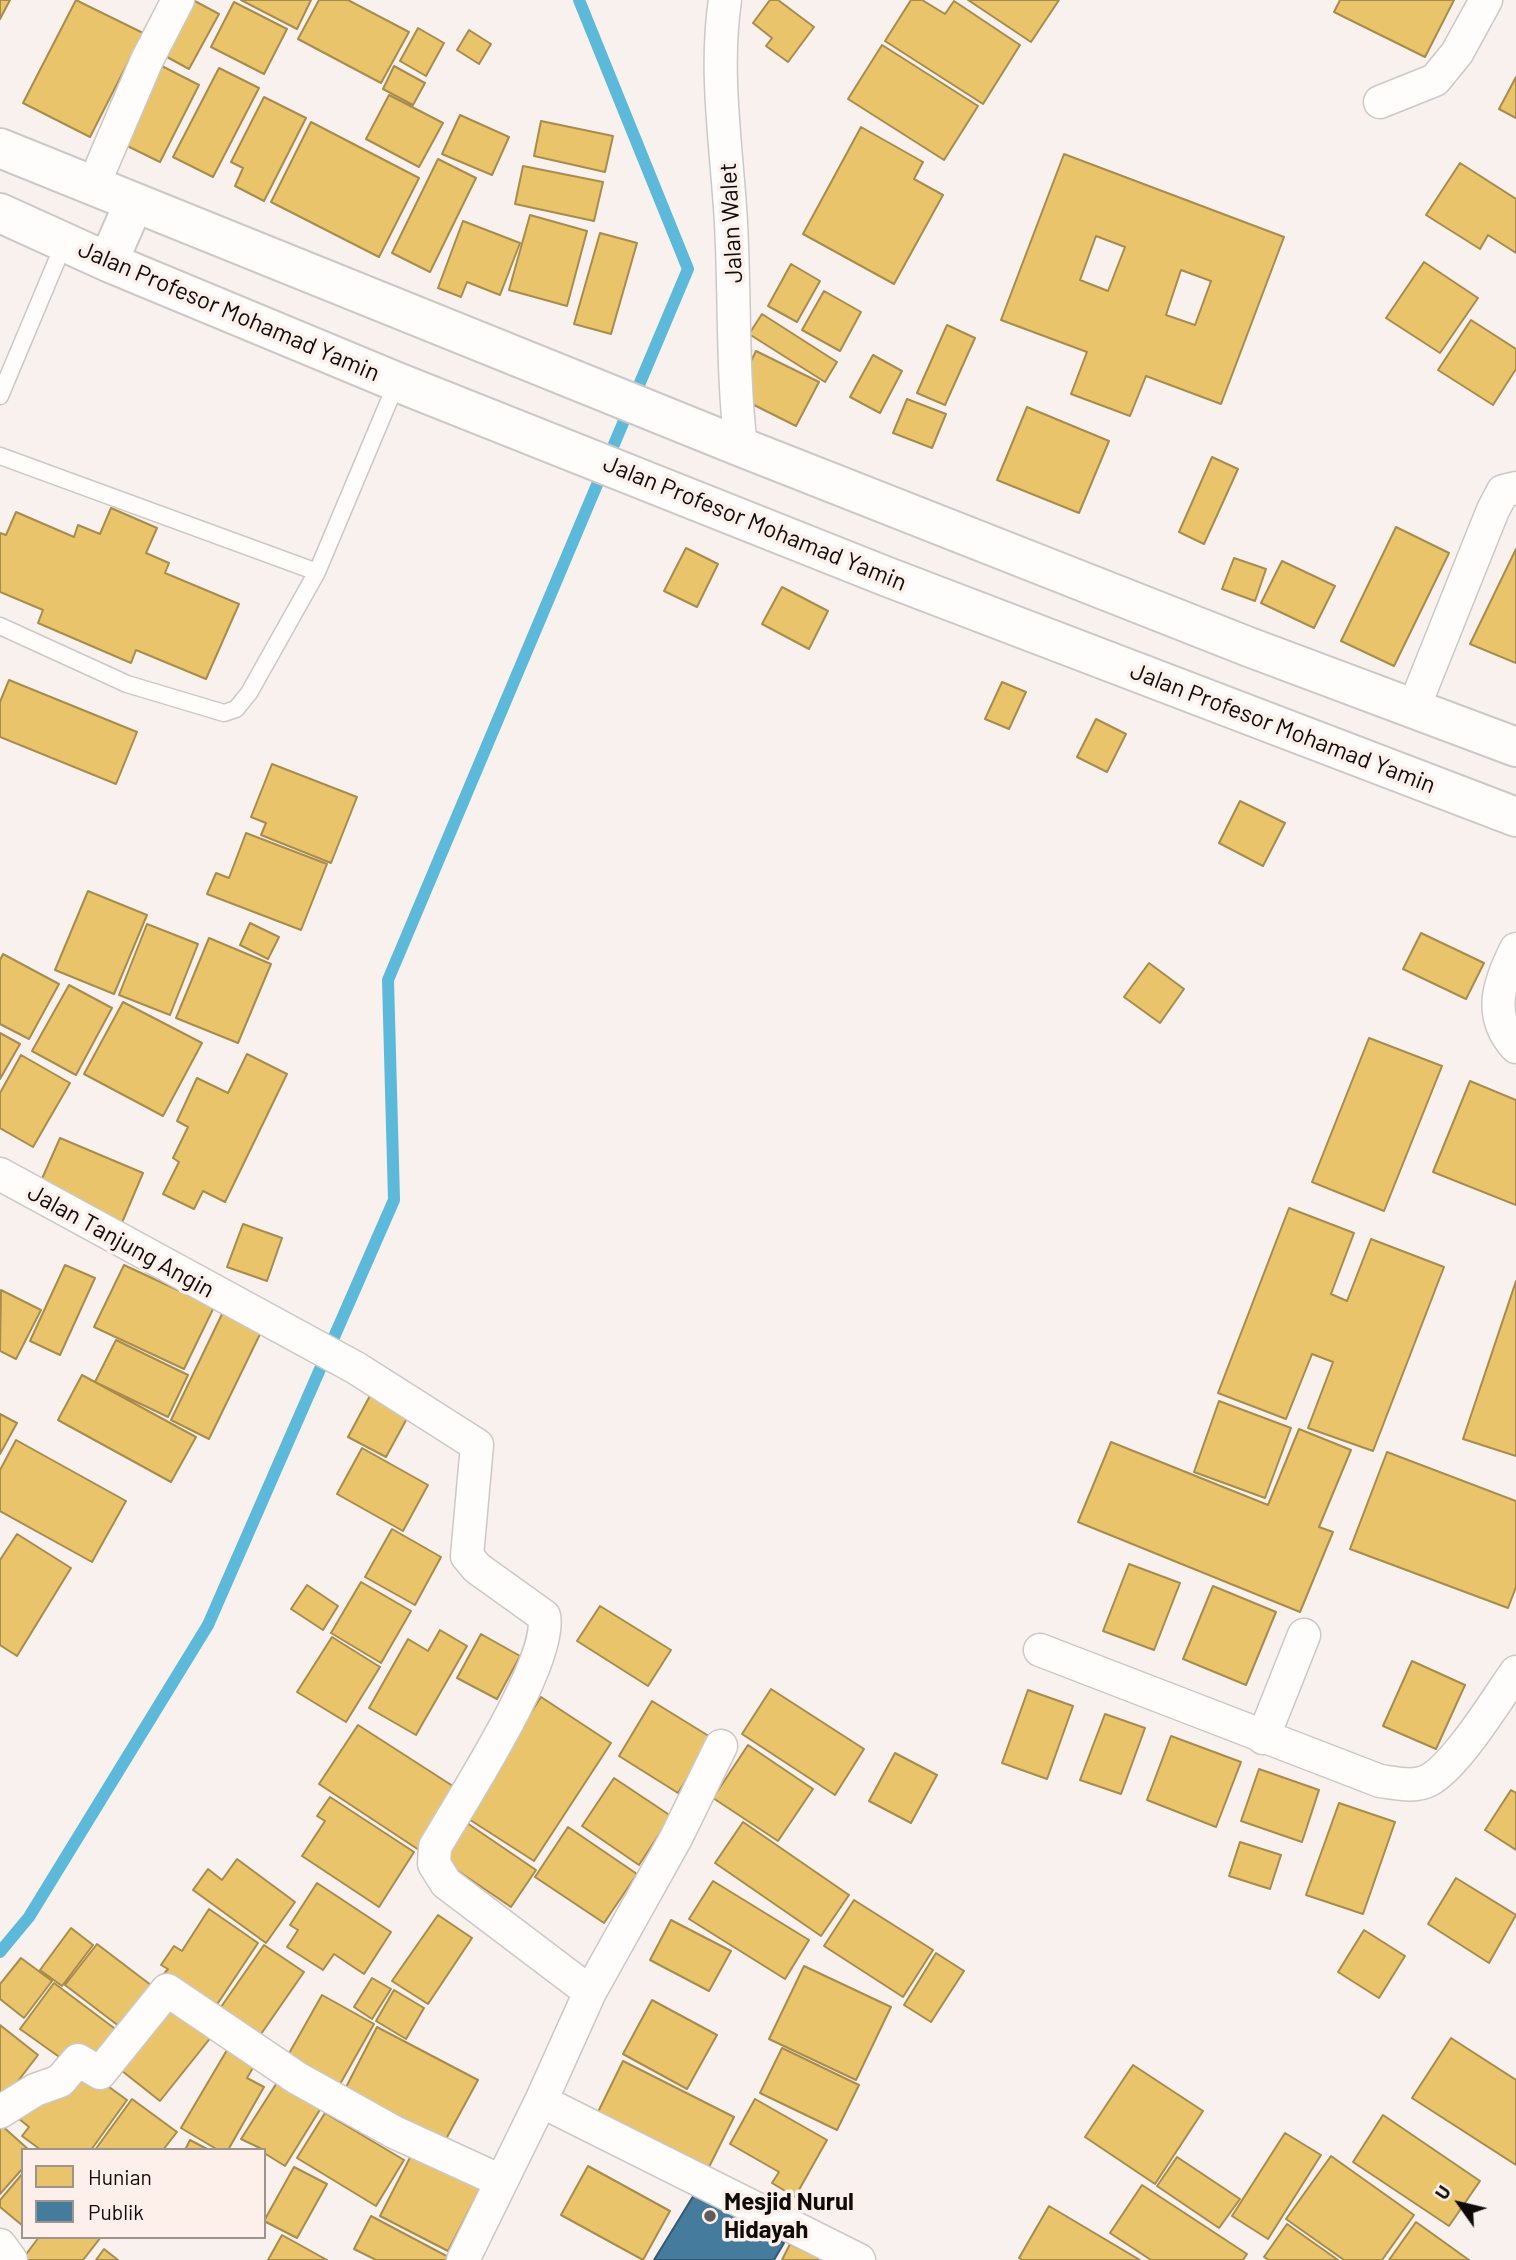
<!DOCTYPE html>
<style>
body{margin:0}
#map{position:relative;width:1516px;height:2260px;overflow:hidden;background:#f8f1ee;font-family:Barlow,sans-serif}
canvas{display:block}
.legend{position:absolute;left:21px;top:2148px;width:245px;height:91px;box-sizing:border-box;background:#fdefe9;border:2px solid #9e948f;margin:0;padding:9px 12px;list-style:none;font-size:21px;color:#0f0b09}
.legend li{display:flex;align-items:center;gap:14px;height:35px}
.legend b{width:35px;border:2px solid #9e948f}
.north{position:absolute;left:1425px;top:2169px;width:70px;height:70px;-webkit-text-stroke:5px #fdefe9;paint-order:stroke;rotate:304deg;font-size:19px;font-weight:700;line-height:28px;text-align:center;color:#0f0b09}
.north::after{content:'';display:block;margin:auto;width:24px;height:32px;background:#0f0b09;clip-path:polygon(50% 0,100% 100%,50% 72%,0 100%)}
</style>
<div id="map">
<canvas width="1516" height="2260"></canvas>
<ul class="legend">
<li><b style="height:19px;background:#e9c46a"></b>Hunian</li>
<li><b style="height:19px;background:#457b9d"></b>Publik</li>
</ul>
<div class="north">U</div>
</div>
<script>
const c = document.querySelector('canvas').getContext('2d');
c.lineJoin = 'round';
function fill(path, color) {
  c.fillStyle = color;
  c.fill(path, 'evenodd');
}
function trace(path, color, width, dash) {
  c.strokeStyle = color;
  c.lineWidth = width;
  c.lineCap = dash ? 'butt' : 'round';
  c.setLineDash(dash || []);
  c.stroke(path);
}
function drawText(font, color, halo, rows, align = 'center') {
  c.font = font + ' Barlow,sans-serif';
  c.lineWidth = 7;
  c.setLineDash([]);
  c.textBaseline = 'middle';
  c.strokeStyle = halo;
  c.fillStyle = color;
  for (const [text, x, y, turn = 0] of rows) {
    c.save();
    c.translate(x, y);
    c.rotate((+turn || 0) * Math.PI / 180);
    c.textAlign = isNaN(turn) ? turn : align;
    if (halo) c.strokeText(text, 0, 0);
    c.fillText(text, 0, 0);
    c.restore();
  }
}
const homes = new Path2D(`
 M 0,0 L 10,0 L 0,19 Z
 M 76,0 L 143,33 L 90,137 L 23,103 Z
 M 193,0 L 219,14 L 189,69 L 156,51 Z
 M 241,0 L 311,0 L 297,29 Z
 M 319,0 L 348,0 L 409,32 L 381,83 L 298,39 Z
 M 770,0 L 778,0 L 814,27 L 788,62 L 766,46 L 772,38 L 753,23 Z
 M 911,0 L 922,0 L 945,14 L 954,1 L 1020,45 L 983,104 L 885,41 Z
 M 968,0 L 1059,0 L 1031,42 Z
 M 1340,0 L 1454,0 L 1425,57 L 1334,12 Z
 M 234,2 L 287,29 L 264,74 L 211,47 Z
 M 418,28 L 444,43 L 426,76 L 400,61 Z
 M 469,30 L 491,44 L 479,64 L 457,50 Z
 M 882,45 L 978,106 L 944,160 L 848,99 Z
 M 152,61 L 199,85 L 160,162 L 113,139 Z
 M 394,66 L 425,83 L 413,105 L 383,89 Z
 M 219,68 L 259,88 L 213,177 L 173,157 Z
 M 1516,77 L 1516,118 L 1499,109 Z
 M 389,95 L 443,123 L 419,167 L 366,139 Z
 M 264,97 L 306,118 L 264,201 L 235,186 L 243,168 L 231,162 Z
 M 460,115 L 509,137 L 492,175 L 442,154 Z
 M 541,121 L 613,136 L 605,172 L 534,156 Z
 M 311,122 L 419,178 L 379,257 L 271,202 Z
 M 861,127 L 923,162 L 914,179 L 943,195 L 894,284 L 803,234 Z
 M 1064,154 L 1284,237 L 1221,404 L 1146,376 L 1130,416 L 1071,394 L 1087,352 L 1001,320 ZM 1096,236 L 1125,247 L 1108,291 L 1080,280 ZM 1181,270 L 1211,281 L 1195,325 L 1166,315 Z
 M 438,159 L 476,178 L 430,272 L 392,253 Z
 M 1460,163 L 1516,199 L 1516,253 L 1488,235 L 1480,249 L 1426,215 Z
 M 523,166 L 603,182 L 594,221 L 515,204 Z
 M 530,215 L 587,231 L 567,306 L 509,290 Z
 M 463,221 L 520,243 L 500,295 L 467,282 L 461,297 L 438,288 Z
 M 600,233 L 637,243 L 611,334 L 574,324 Z
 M 1424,262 L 1478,298 L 1440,353 L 1386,318 Z
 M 791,264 L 820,281 L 797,322 L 768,306 Z
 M 824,291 L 861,312 L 840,351 L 802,330 Z
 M 762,314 L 837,362 L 825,382 L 749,334 Z
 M 1471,320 L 1516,349 L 1516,369 L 1493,405 L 1438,370 Z
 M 947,325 L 975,338 L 945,405 L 917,393 Z
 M 756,351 L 819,382 L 796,426 L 748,402 L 753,393 L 739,385 Z
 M 873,355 L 902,371 L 880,413 L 850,397 Z
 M 907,399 L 946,414 L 932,448 L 893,433 Z
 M 1027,407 L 1109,441 L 1079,513 L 997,480 Z
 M 1212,457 L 1238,469 L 1204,544 L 1179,532 Z
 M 111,508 L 157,528 L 146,553 L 169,563 L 165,573 L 239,604 L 206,679 L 136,650 L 131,663 L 38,623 L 43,610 L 0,592 L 0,533 L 6,535 L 16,512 L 74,537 L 78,525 L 100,534 Z
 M 1396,527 L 1449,553 L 1394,666 L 1341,641 Z
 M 686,548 L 718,564 L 697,607 L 664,591 Z
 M 1516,549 L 1516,663 L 1470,644 Z
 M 1234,558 L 1266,569 L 1255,601 L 1222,589 Z
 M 1282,561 L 1335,586 L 1314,628 L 1261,603 Z
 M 782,587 L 828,611 L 809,649 L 762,624 Z
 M 9,680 L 137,732 L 116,784 L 0,737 L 0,702 Z
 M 1002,682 L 1026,692 L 1009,729 L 985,719 Z
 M 1096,719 L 1126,734 L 1107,772 L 1077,757 Z
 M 272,764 L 357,797 L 331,863 L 261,835 L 266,823 L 251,817 Z
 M 1240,801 L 1285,823 L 1263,866 L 1219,843 Z
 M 246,833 L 327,864 L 301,930 L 207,894 L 216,873 L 229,878 Z
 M 88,891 L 147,915 L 114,994 L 55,970 Z
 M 250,923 L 279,937 L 268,959 L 240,945 Z
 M 147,924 L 198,944 L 170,1015 L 119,995 Z
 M 1421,933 L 1484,963 L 1466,999 L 1403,969 Z
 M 209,938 L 271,964 L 238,1043 L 176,1018 Z
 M 3,954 L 59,984 L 29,1039 L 0,1024 L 0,960 Z
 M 1149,963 L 1184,989 L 1160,1023 L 1124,997 Z
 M 69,985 L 112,1008 L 76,1075 L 32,1051 Z
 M 123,1002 L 202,1043 L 163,1116 L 84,1074 Z
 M 0,1033 L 20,1044 L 0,1079 Z
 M 1369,1038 L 1442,1066 L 1384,1211 L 1312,1182 Z
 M 247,1054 L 287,1074 L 225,1202 L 203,1191 L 194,1209 L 163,1194 L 179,1162 L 173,1158 L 188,1127 L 177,1121 L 197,1078 L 228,1093 Z
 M 21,1055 L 70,1083 L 33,1147 L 0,1128 L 0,1093 Z
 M 1470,1081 L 1516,1100 L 1516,1205 L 1433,1172 Z
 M 60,1138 L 143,1173 L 121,1225 L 37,1190 Z
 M 1289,1208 L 1354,1233 L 1331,1294 L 1347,1301 L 1371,1239 L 1444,1267 L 1373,1451 L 1308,1428 L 1333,1362 L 1312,1354 L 1286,1419 L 1218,1393 Z
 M 243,1224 L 282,1238 L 267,1281 L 227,1267 Z
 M 65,1265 L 95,1278 L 60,1355 L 30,1341 Z
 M 124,1265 L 214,1307 L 184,1369 L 94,1327 Z
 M 1516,1281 L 1516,1456 L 1463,1439 Z
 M 1,1290 L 41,1310 L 16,1359 L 0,1351 Z
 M 224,1310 L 263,1328 L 209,1439 L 171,1420 Z
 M 116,1340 L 188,1375 L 168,1417 L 95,1382 Z
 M 82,1375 L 196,1437 L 171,1482 L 58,1420 Z
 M 373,1390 L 411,1411 L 386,1457 L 348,1437 Z
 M 1219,1401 L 1291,1428 L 1265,1498 L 1194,1472 Z
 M 0,1414 L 17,1423 L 0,1454 Z
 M 1299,1429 L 1351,1450 L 1319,1527 L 1333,1532 L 1300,1612 L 1078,1522 L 1111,1442 L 1268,1505 Z
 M 16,1440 L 126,1501 L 92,1562 L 0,1511 L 0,1470 Z
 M 362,1448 L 428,1485 L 403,1531 L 337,1494 Z
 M 1387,1452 L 1516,1501 L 1516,1587 L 1508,1608 L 1350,1549 Z
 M 392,1529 L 441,1557 L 415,1605 L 365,1577 Z
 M 17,1534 L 71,1568 L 17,1656 L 0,1645 L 0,1560 Z
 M 1129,1564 L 1180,1583 L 1154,1650 L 1103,1631 Z
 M 361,1582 L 411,1611 L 381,1663 L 331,1633 Z
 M 307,1585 L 338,1606 L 323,1630 L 291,1609 Z
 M 1213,1586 L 1276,1612 L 1246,1685 L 1183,1659 Z
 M 600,1606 L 671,1650 L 648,1686 L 577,1641 Z
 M 440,1630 L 467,1646 L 416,1735 L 369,1708 L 408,1639 L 428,1651 Z
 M 481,1634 L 520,1656 L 497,1699 L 457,1678 Z
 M 332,1637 L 380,1667 L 346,1722 L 297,1692 Z
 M 1412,1661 L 1465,1685 L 1436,1749 L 1383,1726 Z
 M 771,1689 L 864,1749 L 835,1795 L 742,1734 Z
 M 1028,1690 L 1073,1706 L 1047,1779 L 1002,1763 Z
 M 541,1697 L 611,1743 L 534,1861 L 464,1816 Z
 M 652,1701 L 712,1738 L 678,1793 L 619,1756 Z
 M 1105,1714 L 1145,1728 L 1121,1794 L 1080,1780 Z
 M 358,1725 L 459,1790 L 419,1850 L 319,1784 Z
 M 1171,1736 L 1241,1762 L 1216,1827 L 1147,1800 Z
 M 748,1745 L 813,1789 L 778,1841 L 713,1798 Z
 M 895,1753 L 937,1775 L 911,1823 L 869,1801 Z
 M 1259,1769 L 1319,1790 L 1302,1842 L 1241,1821 Z
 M 614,1778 L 671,1816 L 639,1865 L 582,1826 Z
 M 1511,1790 L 1516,1793 L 1516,1850 L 1485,1830 Z
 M 330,1797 L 414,1852 L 379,1907 L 302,1856 L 325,1821 L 317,1816 Z
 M 1339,1803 L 1395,1822 L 1363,1914 L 1306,1895 Z
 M 464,1821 L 536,1870 L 511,1907 L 439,1858 Z
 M 743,1822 L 849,1895 L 821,1936 L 715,1863 Z
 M 568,1827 L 637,1874 L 604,1923 L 535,1877 Z
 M 1240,1842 L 1281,1855 L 1270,1889 L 1229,1876 Z
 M 237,1859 L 295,1902 L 266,1943 L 193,1890 L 208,1869 L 222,1880 Z
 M 1456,1878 L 1516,1915 L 1489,1963 L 1428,1924 Z
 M 713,1881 L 809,1940 L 785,1979 L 689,1919 Z
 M 317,1883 L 391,1932 L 364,1974 L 334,1954 L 323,1970 L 287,1947 L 298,1930 L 290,1925 Z
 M 854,1900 L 933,1950 L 903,1997 L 824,1946 Z
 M 209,1909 L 258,1943 L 214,2009 L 163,1975 L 168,1969 L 161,1965 L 174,1946 L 182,1951 Z
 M 438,1915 L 472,1938 L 428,2004 L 392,1981 Z
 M 671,1920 L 731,1951 L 709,1991 L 650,1960 Z
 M 71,1928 L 93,1945 L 62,1986 L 40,1970 Z
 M 1364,1930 L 1405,1956 L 1379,1998 L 1338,1972 Z
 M 97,1944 L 160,1992 L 128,2033 L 65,1985 Z
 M 264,1945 L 304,1972 L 252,2047 L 212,2020 Z
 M 936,1953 L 964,1971 L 931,2022 L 904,2005 Z
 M 21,1958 L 52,1981 L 24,2018 L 0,1999 L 0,1984 Z
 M 804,1966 L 891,2007 L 856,2080 L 769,2039 Z
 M 372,1978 L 391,1989 L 372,2019 L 354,2007 Z
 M 54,1983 L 122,2034 L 98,2068 L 72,2066 L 20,2029 Z
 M 394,1990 L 424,2008 L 406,2039 L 376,2021 Z
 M 168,1992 L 216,2031 L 160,2101 L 112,2063 Z
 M 322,1995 L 374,2024 L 335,2093 L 287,2057 Z
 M 652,2000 L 717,2035 L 687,2089 L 623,2054 Z
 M 0,2025 L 38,2055 L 5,2098 L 0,2094 Z
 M 377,2027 L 478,2080 L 440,2150 L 341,2097 Z
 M 1451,2038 L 1516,2080 L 1516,2165 L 1412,2098 Z
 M 782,2048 L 859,2085 L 837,2130 L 760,2093 Z
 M 227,2050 L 254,2066 L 247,2078 L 264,2087 L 228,2150 L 218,2150 L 181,2128 Z
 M 623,2061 L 734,2117 L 709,2167 L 598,2112 Z
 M 76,2063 L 127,2100 L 91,2150 L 41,2150 L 22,2136 L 29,2127 L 18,2118 L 36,2094 L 47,2103 Z
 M 1133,2065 L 1203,2111 L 1155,2184 L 1085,2137 Z
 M 278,2081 L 321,2108 L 285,2166 L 264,2153 L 264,2150 L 241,2139 Z
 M 132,2099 L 177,2132 L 163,2150 L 95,2150 Z
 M 755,2099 L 827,2140 L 795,2197 L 772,2183 L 779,2172 L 730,2144 Z
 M 325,2113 L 404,2160 L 376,2206 L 297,2158 Z
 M 1383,2115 L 1480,2181 L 1449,2226 L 1353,2162 Z
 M 0,2124 L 29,2150 L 23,2150 L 23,2168 L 0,2194 Z
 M 1285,2133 L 1321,2155 L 1268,2239 L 1232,2216 Z
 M 190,2140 L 209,2150 L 185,2150 Z
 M 416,2146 L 484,2181 L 448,2251 L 380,2216 Z
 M 1331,2156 L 1414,2215 L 1382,2260 L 1344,2260 L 1286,2219 Z
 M 1177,2157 L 1240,2199 L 1219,2228 L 1157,2186 Z
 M 588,2166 L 670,2211 L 643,2260 L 561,2215 Z
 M 294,2167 L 327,2184 L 297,2238 L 264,2221 Z
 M 23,2173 L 23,2226 L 0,2207 L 0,2200 Z
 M 1142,2185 L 1247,2254 L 1243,2260 L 1151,2260 L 1110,2233 Z
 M 1049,2206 L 1140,2260 L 1022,2260 L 1019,2258 Z
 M 371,2216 L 454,2260 L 376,2260 L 354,2249 Z
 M 1416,2222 L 1469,2260 L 1389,2260 Z
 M 1287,2224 L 1338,2260 L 1269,2260 L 1264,2257 Z
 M 282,2235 L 327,2260 L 268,2260 Z
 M 39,2237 L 101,2237 L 83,2260 L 28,2260 L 24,2257 Z
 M 790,2244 L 824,2260 L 782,2260 Z
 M 104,2249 L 118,2260 L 96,2260 Z`);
fill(homes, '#e9c46a');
trace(homes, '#a88c4d', 2);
const public = new Path2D(`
 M 697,2190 L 784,2243 L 774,2260 L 654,2260 Z`);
fill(public, '#457b9d');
trace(public, '#355971', 2);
trace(new Path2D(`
 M 0,1952 L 29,1917 L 208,1625 L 394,1200 L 388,980 L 688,269 L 579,0`), '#5cb9da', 12);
const lane = new Path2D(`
 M 0,396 L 65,241
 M 0,456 L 317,572 L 397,382
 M 0,626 L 127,684 L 224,713 L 236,709 L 249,693 L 317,572`);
const street = new Path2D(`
 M 725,0 C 714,73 727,150 731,223 C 735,298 732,373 741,447
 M 1380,102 L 1435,80 L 1457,53 L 1486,0
 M 93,186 L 147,60 L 178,0
 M 1414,707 L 1493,510 L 1503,491 L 1516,488
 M 1516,949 C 1499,983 1487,1015 1516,1047
 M 0,1174 L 356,1368 L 477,1445 L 467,1556 L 477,1568 L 544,1616 C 554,1660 460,1803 435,1847 L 434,1864 L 446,1883 L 590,1992
 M 1040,1650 L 1380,1781 C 1396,1783 1415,1788 1429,1780 C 1456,1766 1497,1699 1516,1672
 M 1263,1738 L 1304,1635
 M 721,1746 L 676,1838 L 590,1992 L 541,2101 L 859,2260
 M 0,2112 L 35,2090 L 60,2081 L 78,2060 L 100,2073 L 167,1990 L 297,2078 L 394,2132 L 501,2181
 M 0,2245 L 11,2260
 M 463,2260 L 541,2101`);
const primary = new Path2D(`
 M 0,148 L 741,447 L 1249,647 L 1516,747
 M 0,213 L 108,262 L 397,382 L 885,576 L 1516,817
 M 108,262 L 134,203`);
trace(lane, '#cdc8c5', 19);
trace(street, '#cdc8c5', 35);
trace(primary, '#cdc8c5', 42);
trace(lane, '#fefdfc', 16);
trace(street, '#fefdfc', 32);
trace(primary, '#fefdfc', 38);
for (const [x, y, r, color] of [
 [710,2216,7,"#615c59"]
]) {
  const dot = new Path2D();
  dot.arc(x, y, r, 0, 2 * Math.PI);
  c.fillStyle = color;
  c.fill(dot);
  trace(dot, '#fdefe9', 2.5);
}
drawText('24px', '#0f0b09', '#fdefe9', [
 ["Jalan Walet",731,223,-93],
 ["Jalan Profesor Mohamad Yamin",229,311,23],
 ["Jalan Profesor Mohamad Yamin",755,523,22],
 ["Jalan Profesor Mohamad Yamin",1283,728,21],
 ["Jalan Tanjung Angin",121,1241,29]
]);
drawText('bold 24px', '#0f0b09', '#fdefe9', [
 ["Mesjid Nurul",724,2202],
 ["Hidayah",724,2230]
], 'left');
</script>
